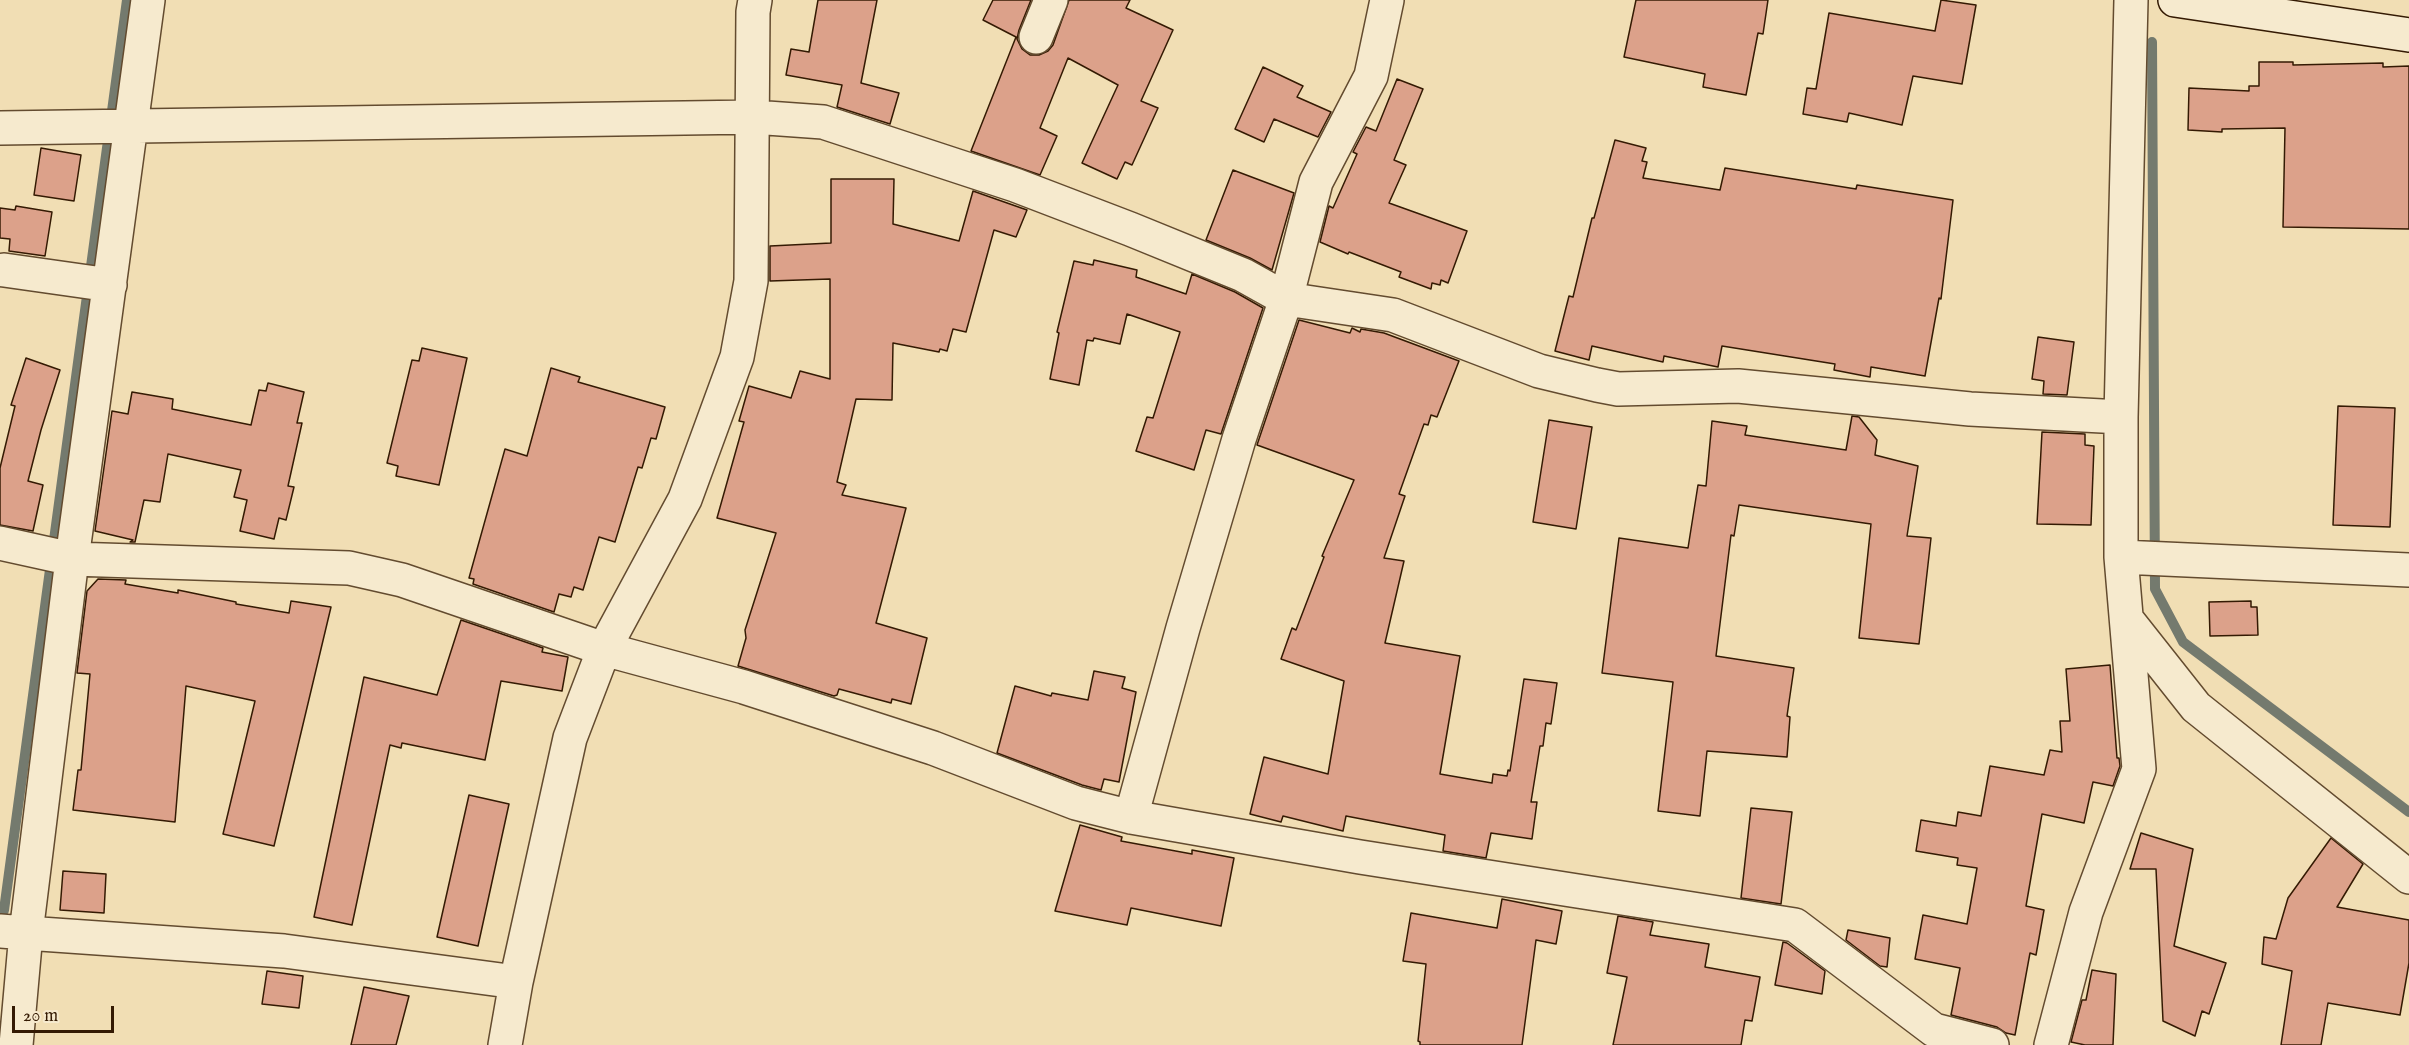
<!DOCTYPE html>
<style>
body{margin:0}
#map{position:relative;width:2409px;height:1045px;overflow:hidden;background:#f1deb4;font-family:"IM FELL English",serif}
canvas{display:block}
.scale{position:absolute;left:12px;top:1006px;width:102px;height:27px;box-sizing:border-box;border:3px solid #341a03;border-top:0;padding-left:8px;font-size:18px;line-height:21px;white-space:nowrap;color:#341a03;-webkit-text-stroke:4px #f6eace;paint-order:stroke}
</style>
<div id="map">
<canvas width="2409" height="1045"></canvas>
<div class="scale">20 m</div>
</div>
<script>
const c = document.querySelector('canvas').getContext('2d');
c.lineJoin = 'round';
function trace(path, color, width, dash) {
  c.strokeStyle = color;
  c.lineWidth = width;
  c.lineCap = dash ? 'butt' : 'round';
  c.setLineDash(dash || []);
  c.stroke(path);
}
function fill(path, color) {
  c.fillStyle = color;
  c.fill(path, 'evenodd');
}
trace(new Path2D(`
 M 2152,42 L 2155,589 L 2183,642 L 2409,812
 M 0,910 L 4,910 L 127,0`), '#747a6e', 10);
const building = new Path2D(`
 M 818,0 L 877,0 L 861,83 L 899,93 L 890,124 L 837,107 L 842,85 L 786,75 L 791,49 L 809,52 Z
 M 993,0 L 1031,0 L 1019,30 L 1017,39 L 1022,49 L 1030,55 L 1039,55 L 1048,51 L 1053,45 L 1069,0 L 1130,0 L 1126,8 L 1173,30 L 1141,101 L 1158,108 L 1132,165 L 1125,162 L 1117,179 L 1082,163 L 1118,85 L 1068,58 L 1040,128 L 1057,136 L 1040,175 L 971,151 L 1016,37 L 983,20 Z
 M 1636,0 L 1768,0 L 1763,34 L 1758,33 L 1746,95 L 1703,87 L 1705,74 L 1624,57 Z
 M 1941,0 L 1976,5 L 1962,84 L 1913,76 L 1902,125 L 1849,113 L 1847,122 L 1803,114 L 1807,88 L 1816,89 L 1829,13 L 1935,31 Z
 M 2259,62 L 2293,62 L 2293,65 L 2383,63 L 2383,67 L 2409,66 L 2409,229 L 2283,227 L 2285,128 L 2222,129 L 2222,132 L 2188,130 L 2189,88 L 2249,91 L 2249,86 L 2259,86 Z
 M 1263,67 L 1303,86 L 1297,97 L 1331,112 L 1318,137 L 1274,119 L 1264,142 L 1235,129 Z
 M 1397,79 L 1423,89 L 1394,160 L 1406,165 L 1389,203 L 1467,231 L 1448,283 L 1441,280 L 1440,285 L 1432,283 L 1431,289 L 1399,277 L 1401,272 L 1349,252 L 1348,254 L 1320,242 L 1329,206 L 1333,208 L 1357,154 L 1353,152 L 1366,127 L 1376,131 Z
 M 1615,140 L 1646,148 L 1642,161 L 1647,162 L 1643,178 L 1720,190 L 1725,168 L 1856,189 L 1857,185 L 1953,200 L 1941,299 L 1939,298 L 1925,376 L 1871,367 L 1870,377 L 1834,370 L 1835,364 L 1722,346 L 1718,367 L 1664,356 L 1663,362 L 1592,346 L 1589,360 L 1555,351 L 1569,296 L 1573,297 L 1592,218 L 1594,218 Z
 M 41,148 L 81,155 L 74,201 L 34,195 Z
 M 1233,170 L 1294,193 L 1272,270 L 1250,258 L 1206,240 Z
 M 831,179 L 894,179 L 893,224 L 959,241 L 973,191 L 1027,210 L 1016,237 L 994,230 L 966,332 L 953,329 L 947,351 L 940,349 L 939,352 L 893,343 L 892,400 L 856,399 L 837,482 L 846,485 L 842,495 L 906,508 L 876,623 L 927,638 L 911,704 L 892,699 L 891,703 L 839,689 L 837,695 L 834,696 L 738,666 L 746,638 L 745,630 L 776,533 L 717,518 L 744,422 L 739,421 L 749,386 L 791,398 L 800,371 L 830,379 L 830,279 L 770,281 L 770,246 L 831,243 Z
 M 16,206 L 52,212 L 45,256 L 9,251 L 10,239 L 0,238 L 0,208 L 15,210 Z
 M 1094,260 L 1137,270 L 1136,277 L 1186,294 L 1192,274 L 1235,292 L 1263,308 L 1221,434 L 1206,430 L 1194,470 L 1136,451 L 1147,417 L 1153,418 L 1180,332 L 1127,314 L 1120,344 L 1094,338 L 1093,341 L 1087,340 L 1079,385 L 1050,379 L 1059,333 L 1057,332 L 1074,261 L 1093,265 Z
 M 1299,320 L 1350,333 L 1352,328 L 1360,332 L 1361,329 L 1384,333 L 1459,361 L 1437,417 L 1431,415 L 1428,425 L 1424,424 L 1399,494 L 1405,496 L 1384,558 L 1404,561 L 1385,643 L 1460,656 L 1440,774 L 1492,783 L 1493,774 L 1507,776 L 1508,770 L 1510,771 L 1524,679 L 1557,683 L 1551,724 L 1546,723 L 1543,746 L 1540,746 L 1531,802 L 1537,802 L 1532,839 L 1491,833 L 1486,858 L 1443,851 L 1445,835 L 1346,816 L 1343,831 L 1283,816 L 1281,822 L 1250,814 L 1264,757 L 1328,774 L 1344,681 L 1281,659 L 1292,628 L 1296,630 L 1324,557 L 1322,556 L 1354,480 L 1257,445 Z
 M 2038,337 L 2074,342 L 2067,395 L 2043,394 L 2044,381 L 2032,379 Z
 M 422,348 L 467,358 L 439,485 L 396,476 L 398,466 L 387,463 L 412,360 L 419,361 Z
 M 26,358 L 60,370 L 41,430 L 28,481 L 43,485 L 33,531 L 0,525 L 0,468 L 15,406 L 11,405 Z
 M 551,368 L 580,377 L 578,382 L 665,407 L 656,439 L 651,438 L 642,468 L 638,467 L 615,542 L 599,537 L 583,590 L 574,587 L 571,597 L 559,594 L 554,612 L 473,584 L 474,579 L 469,578 L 505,449 L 527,456 Z
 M 268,383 L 304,392 L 297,423 L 302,423 L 288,486 L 294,487 L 286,520 L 279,518 L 274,539 L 240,531 L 247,500 L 234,497 L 241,470 L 168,454 L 160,502 L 144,500 L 135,542 L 130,542 L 133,540 L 95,531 L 112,411 L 128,414 L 132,392 L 173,399 L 172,409 L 251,425 L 259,390 L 266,391 Z
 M 2338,406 L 2395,408 L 2390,527 L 2333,525 Z
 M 1852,416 L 1859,417 L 1877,440 L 1875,455 L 1918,466 L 1907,536 L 1931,538 L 1919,644 L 1859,638 L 1871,524 L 1739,505 L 1734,536 L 1731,535 L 1716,656 L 1794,668 L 1787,716 L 1790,717 L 1787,757 L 1707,751 L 1700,816 L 1658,811 L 1673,682 L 1602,673 L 1619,538 L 1688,548 L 1698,485 L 1706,486 L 1712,421 L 1747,426 L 1745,435 L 1846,450 Z
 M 1549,420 L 1592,427 L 1576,529 L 1533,522 Z
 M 2042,432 L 2085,434 L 2085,445 L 2094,446 L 2091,525 L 2037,524 Z
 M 98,579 L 126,580 L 125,584 L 178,593 L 178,590 L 236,602 L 236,604 L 289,613 L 291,601 L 331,607 L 274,846 L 223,834 L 255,701 L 186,686 L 175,822 L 73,810 L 78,770 L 81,770 L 90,674 L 77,673 L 87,591 Z
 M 2251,601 L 2251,607 L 2257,607 L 2258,635 L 2210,636 L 2209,602 Z
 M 461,620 L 543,648 L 542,652 L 568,657 L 562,691 L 501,681 L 485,760 L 402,743 L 401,748 L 390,745 L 352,925 L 314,917 L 364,677 L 437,695 Z
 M 2110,665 L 2117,758 L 2119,758 L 2120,766 L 2113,786 L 2093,782 L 2084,823 L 2042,814 L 2026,906 L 2044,910 L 2036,955 L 2030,953 L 2015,1035 L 2006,1033 L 1997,1027 L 1951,1015 L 1960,968 L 1915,959 L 1923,915 L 1967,924 L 1977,868 L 1957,865 L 1958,858 L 1916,851 L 1921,820 L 1956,826 L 1958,812 L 1981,816 L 1990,766 L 2044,775 L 2050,750 L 2062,752 L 2060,721 L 2070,721 L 2066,669 Z
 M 1094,671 L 1125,677 L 1122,688 L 1136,692 L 1119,782 L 1104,779 L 1101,790 L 1082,785 L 997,753 L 1015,686 L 1051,696 L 1052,693 L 1088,700 Z
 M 469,795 L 509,804 L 478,946 L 437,937 Z
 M 1751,808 L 1792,812 L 1781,904 L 1741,898 Z
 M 1080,825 L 1122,837 L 1121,841 L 1192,854 L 1192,850 L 1234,858 L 1221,926 L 1131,908 L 1127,925 L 1055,911 Z
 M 2141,833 L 2193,849 L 2174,946 L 2226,963 L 2209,1014 L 2202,1011 L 2195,1036 L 2163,1021 L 2156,869 L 2130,869 Z
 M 2331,838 L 2363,864 L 2337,907 L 2409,920 L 2409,963 L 2400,1015 L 2328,1003 L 2321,1045 L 2281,1045 L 2292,971 L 2262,964 L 2264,937 L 2276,939 L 2288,898 Z
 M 63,871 L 106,874 L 104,913 L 60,910 Z
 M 1502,899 L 1562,911 L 1556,944 L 1536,940 L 1522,1045 L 1420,1045 L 1420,1042 L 1418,1041 L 1426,964 L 1403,961 L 1411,913 L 1497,928 Z
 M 1618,916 L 1653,922 L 1650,935 L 1709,944 L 1705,967 L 1760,977 L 1752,1021 L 1745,1020 L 1741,1045 L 1613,1045 L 1627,977 L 1607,973 Z
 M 1848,930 L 1890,938 L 1887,967 L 1880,966 L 1846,940 Z
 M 1783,942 L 1787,943 L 1825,971 L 1822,994 L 1775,985 Z
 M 2092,970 L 2116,974 L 2113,1045 L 2085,1045 L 2071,1042 L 2082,1000 L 2086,1000 Z
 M 267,971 L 303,976 L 299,1008 L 262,1004 Z
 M 364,987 L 409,996 L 396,1045 L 351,1045 Z`);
fill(building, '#dca18a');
trace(building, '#341a03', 1.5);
const street = new Path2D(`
 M 1036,37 L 1051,0
 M 0,128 L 753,117 L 823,122 L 1015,185 L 1130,229 L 1243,275 L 1286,299 L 1393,315 L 1539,371 L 1597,385 L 1618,389 L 1738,386 L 1970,409 L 2121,417
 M 4,270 L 110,285
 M 0,543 L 72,559 L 349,568 L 402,580 L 604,649 L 744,687 L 933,748 L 1076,803 L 1131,817 L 1360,857 L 1795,925 L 1934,1030 L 1992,1045
 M 2121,557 L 2409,570
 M 2128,621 L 2196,707 L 2409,877
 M 1131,817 L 1183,628 L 1239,439 L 1286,299 L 1316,182 L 1371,76 L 1387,0
 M 0,931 L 26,933 L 72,559 L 148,0
 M 16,1045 L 26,933 L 284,951 L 516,982
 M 505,1045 L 516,982 L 570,738 L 604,649 L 685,499 L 737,357 L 751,281 L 753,12 L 755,0
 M 2051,1045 L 2086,912 L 2139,769 L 2121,557 L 2121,417 L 2131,0`);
const secondary = new Path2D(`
 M 2175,0 L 2409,35`);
trace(street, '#634b2f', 36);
trace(secondary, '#341a03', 36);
trace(street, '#f6eace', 33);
trace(secondary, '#f6eace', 33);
</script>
